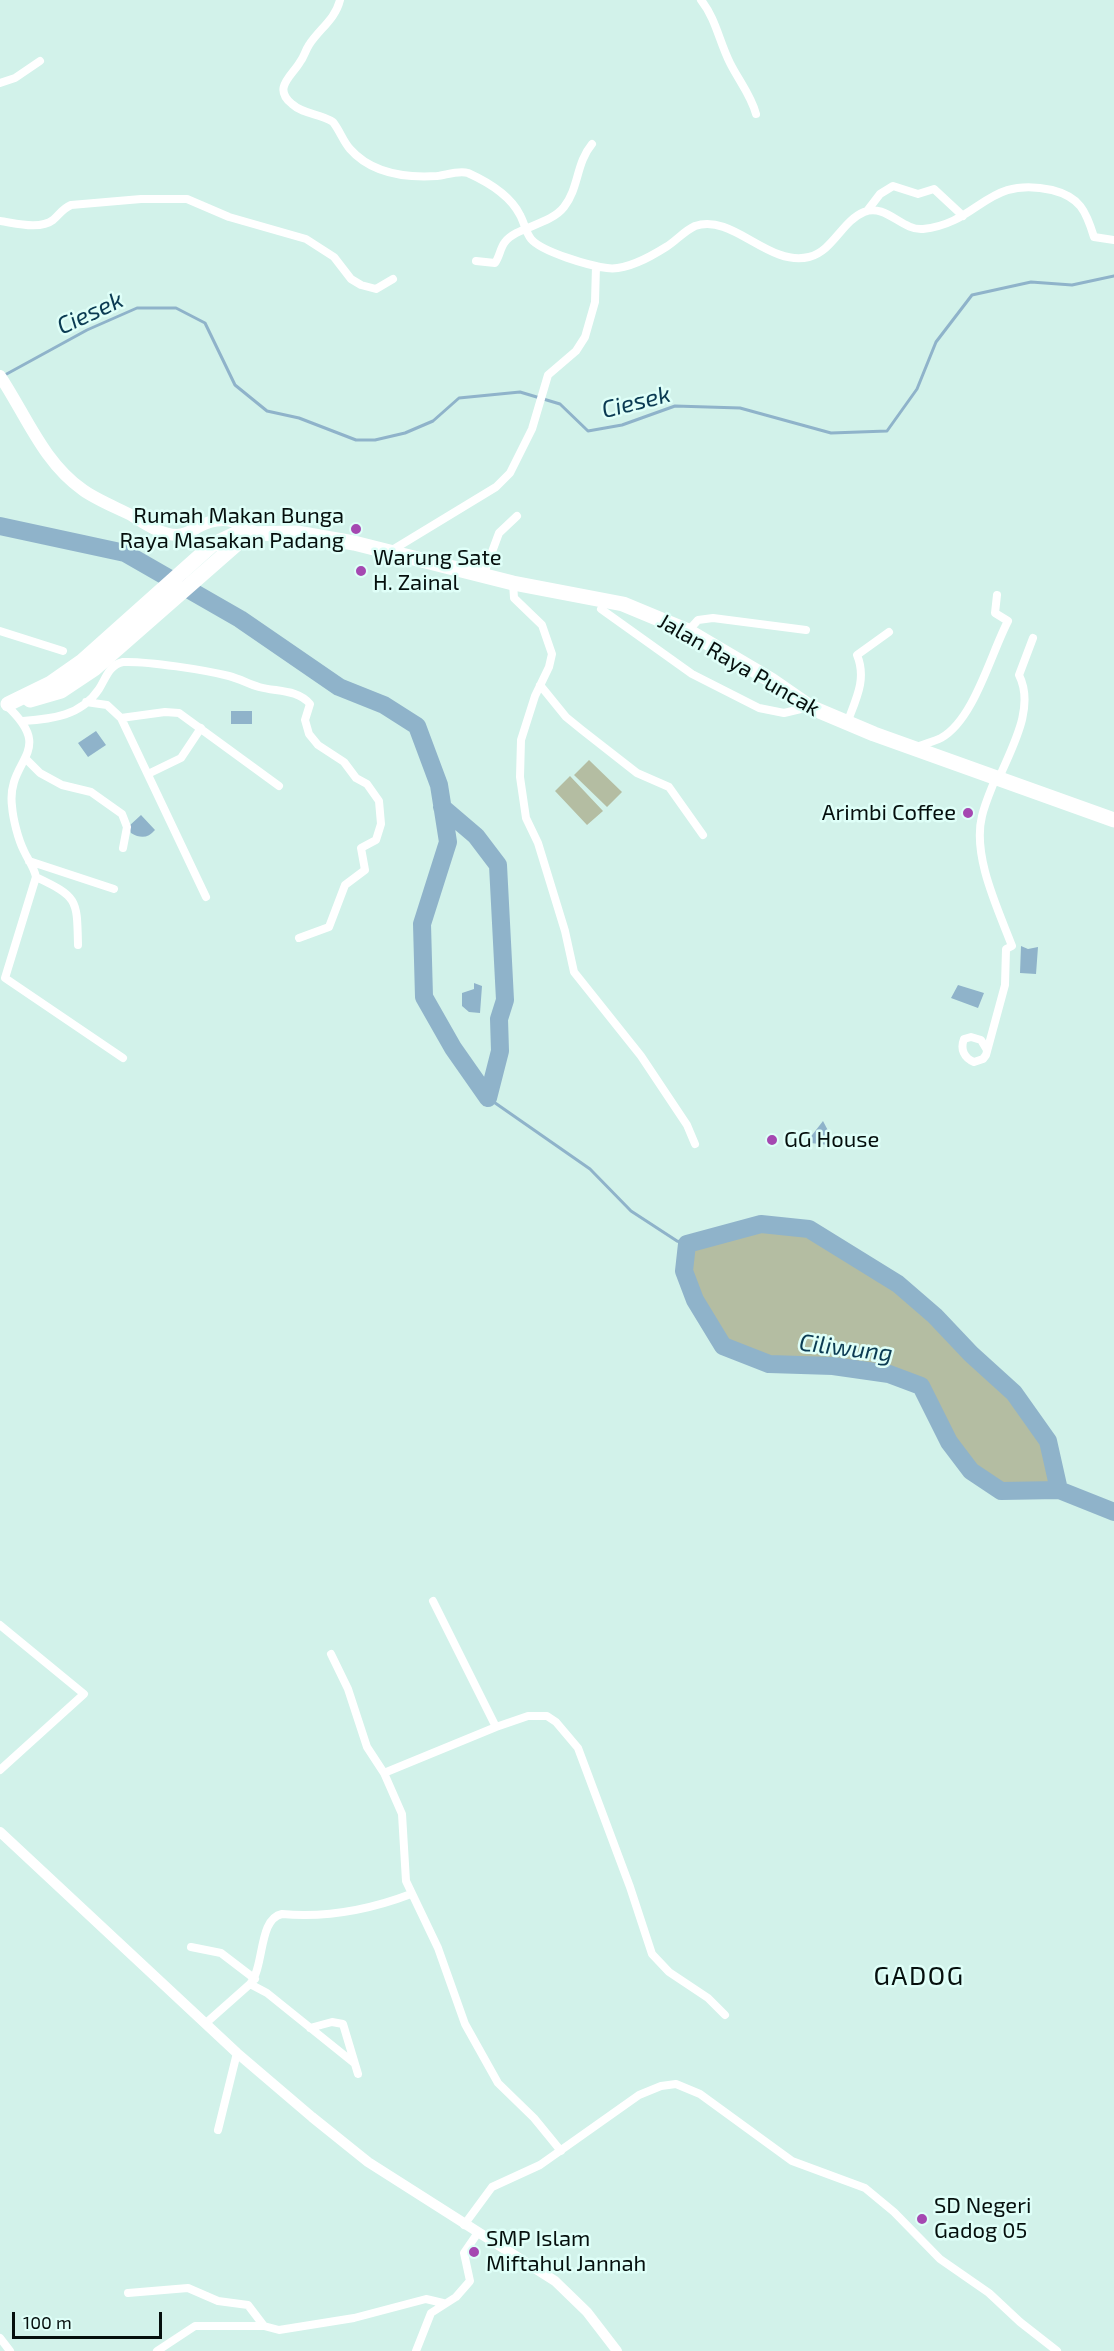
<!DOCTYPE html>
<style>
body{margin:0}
#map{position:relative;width:1114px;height:2351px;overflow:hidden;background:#d2f2ea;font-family:"Exo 2",sans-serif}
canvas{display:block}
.scale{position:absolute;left:12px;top:2312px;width:150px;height:27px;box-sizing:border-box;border:3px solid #050f0d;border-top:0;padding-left:8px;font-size:18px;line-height:21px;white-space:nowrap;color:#050f0d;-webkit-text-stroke:4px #dffff8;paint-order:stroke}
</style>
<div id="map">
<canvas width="1114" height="2351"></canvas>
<div class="scale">100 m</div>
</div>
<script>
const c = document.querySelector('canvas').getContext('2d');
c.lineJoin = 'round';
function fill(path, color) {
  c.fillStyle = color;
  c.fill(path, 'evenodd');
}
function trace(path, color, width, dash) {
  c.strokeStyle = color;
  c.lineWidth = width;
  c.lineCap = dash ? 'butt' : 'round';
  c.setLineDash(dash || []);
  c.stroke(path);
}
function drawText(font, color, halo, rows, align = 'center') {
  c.font = font + ' "Exo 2",sans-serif';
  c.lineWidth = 5;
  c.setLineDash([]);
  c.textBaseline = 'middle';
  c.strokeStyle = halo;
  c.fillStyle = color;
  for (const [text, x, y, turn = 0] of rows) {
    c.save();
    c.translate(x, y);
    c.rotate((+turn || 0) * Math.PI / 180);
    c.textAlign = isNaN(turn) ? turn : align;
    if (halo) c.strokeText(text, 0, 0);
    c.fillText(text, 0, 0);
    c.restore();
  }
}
fill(new Path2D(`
 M 589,760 L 622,792 L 607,807 L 574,775 Z
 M 570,776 L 603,811 L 587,825 L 555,791 Z
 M 761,1224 L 809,1229 L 898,1284 L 935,1316 L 971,1354 L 1014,1393 L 1048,1441 L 1059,1490 L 1001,1491 L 971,1471 L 949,1442 L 921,1386 L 889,1374 L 833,1366 L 769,1364 L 723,1346 L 695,1300 L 684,1271 L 687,1244 Z`), '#b4bda2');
fill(new Path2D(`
 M 231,711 L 252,711 L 252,724 L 231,724 Z
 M 96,731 L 106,745 L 88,757 L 78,743 Z
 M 141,815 L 155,830 C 148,838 141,839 131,833 L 129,826 Z
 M 1021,946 L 1028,949 L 1038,947 L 1036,974 L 1020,973 Z
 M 474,983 L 482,986 L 480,1013 L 469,1012 L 462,1006 L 462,993 L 474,989 Z
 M 958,985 L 984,993 L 978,1008 L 951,998 Z
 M 823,1121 L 834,1142 L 829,1145 L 810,1143 L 809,1139 Z`), '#8fb3ca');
trace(new Path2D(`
 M 3,376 L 87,330 L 137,308 L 176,308 L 205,323 L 235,385 L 267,411 L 299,418 L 356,440 L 375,440 L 405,433 L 433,421 L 459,398 L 520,392 L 560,404 L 588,431 L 622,425 L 675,406 L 740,408 L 831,433 L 887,431 L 917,389 L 936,342 L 972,295 L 1031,282 L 1072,285 L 1114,276
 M 488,1098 L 590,1169 L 631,1211 L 677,1241 L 687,1244`), '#8fb3ca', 3);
trace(new Path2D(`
 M 0,526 L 125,553 L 240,619 L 339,687 L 384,705 L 417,726 L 439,785 L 448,842 L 422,924 L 424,997 L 453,1048 L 488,1098
 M 442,807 L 476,836 L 498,865 L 505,1000 L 499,1019 L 500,1051 L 488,1098
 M 1059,1490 L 1048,1441 L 1014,1393 L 971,1354 L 935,1316 L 898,1284 L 809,1229 L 761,1224 L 687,1244 L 684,1271 L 695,1300 L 723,1346 L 769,1364 L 833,1366 L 889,1374 L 921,1386 L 949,1442 L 971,1471 L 1001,1491 L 1059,1490 L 1114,1512`), '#8fb3ca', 18);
trace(new Path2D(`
 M 340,0 C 335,20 319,29 309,45 C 305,51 304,57 300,62 C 292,76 272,88 292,104 C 304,115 320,113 333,122 C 340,131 343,141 350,149 C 371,173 406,178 437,176 C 446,175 459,170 468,173 C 488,182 510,195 520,215 C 524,222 526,233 531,239 C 542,252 590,266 607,268 C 626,271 650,257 666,247 C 676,241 684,231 695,226 C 733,213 768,267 809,257 C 833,251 842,221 864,212 C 886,203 902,231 923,229 C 980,223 986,175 1052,190 C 1080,197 1086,211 1094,237 L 1114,240
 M 701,0 C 716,19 719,41 730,63 C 739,81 751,95 756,114
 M 0,83 L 15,78 L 40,61
 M 867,211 L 880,194 L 893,186 L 918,194 L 934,189 L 963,216
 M 0,221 C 15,223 40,230 53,220 C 60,214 62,209 71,205 L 141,199 L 187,199 L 229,217 L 306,239 L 334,257 L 351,279 L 361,285 L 376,289 L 393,279
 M 476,261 L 495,263 C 500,256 500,248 505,242 C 516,227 550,225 564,207 C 579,188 576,163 592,144
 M 389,552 L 496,487 L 510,473 L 532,429 L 548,375 L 576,351 L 585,337 L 595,302 L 596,266
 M 483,576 L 499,533 L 517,516
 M 513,583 L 514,598 L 542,625 L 552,654 L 549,667 L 535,696 L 521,740 L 520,777 L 526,818 L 538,843 L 565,931 L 574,972 L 641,1056 L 687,1125 L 695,1144
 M 601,609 L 692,674 L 759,708 L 784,713 L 809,707
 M 0,631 L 63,651
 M 688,631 L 698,620 L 713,618 L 806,630
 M 540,685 L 566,717 L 582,730 L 637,773 L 669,787 L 703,835
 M 86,702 L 107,705 L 121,718 L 206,897
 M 6,705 C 58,753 6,758 12,806 C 13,819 18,839 24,851 C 28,860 34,867 36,877 L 5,978 L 123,1058
 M 121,718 L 165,712 L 179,713 L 279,786
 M 23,721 C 52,719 81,716 99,689 C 106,678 109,665 123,662 C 148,661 205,670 229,676 C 240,679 249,684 259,687 C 277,692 297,689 310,704 L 305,720 L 309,734 L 318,745 L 344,762 L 356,778 L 367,784 L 379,801 L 381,824 L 376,840 L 361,848 L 365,870 L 345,885 L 329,927 L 299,938
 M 847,723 C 856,699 867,679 857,655 L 889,632
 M 914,748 C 923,744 933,742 941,738 C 974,720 991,653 1008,621 L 995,613 L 997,595
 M 25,758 L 40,773 L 62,785 L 91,792 L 122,814 L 127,827 L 123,848
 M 148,774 L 181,758 L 201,728
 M 999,778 C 1013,745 1035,707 1019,675 L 1033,638
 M 29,861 L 114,889
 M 36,877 C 78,897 77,899 78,945
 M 987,1050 L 981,1040 L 971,1037 L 964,1039 C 960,1049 964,1058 974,1062 L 983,1059 L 986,1055 L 1005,985 L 1006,949 L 1012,946 C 998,909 972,856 982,816 C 985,803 991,790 996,777
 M 433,1601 L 496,1727
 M 0,1625 L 84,1694 L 0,1770
 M 331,1654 L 348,1689 L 367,1747 L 384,1773 L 402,1814 L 406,1881 L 438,1948 L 465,2024 L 498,2083 L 534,2118 L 561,2151
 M 384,1773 L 496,1727 L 528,1716 L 547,1716 L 556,1722 L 578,1748 L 630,1887 L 652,1954 L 669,1972 L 708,1998 L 725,2015
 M 191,1947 L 221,1953 L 255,1979
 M 250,1984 C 265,1966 258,1919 282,1914 C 327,1918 369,1910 411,1894
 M 206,2023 L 250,1984 L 267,1993 L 354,2063
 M 310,2028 L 332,2022 L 343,2024 L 358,2074
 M 218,2130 L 237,2053
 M 464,2225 L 492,2187 L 540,2165 L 639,2095 L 661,2086 L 676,2084 L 700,2094 L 792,2161 L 865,2188 L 894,2212 L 940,2259 L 989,2293 L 1020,2322 L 1057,2351
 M 128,2293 L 188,2288 L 218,2301 L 248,2305 L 264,2326 L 279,2330 L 354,2318 L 426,2299 L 443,2303
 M 0,2338 L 10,2351
 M 157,2351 L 195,2326 L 264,2326
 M 416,2351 L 431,2313 L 456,2297 L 470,2281 L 464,2253 L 477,2234`), '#fff', 8);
trace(new Path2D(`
 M 0,1832 L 237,2053 L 312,2117 L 368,2162 L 555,2281 L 587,2312 L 617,2351`), '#fff', 10);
trace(new Path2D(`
 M 0,376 C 26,415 43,462 83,490 C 97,500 115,507 131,515 C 144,523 161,535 177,535 C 185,535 191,531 198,527 C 220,515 236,519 256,533`), '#fff', 12);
trace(new Path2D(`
 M 30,700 L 61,691 L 94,669 L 248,534
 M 8,704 L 51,683 L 81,662 L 212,545 L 235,534 L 297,533 L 354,543 L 513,583 L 623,604 L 688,631 L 771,680 L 810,707 L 874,734 L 1114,820`), '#fff', 15);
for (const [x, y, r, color] of [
 [356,529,6,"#a548b1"],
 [361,571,6,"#a548b1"],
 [968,813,6,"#a548b1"],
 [772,1140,6,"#a548b1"],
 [922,2219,6,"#a548b1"],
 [474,2252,6,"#a548b1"]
]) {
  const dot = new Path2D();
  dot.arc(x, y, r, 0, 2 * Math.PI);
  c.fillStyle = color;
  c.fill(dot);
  trace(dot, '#dffff8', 2);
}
drawText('22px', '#050f0d', '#dffff8', [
 ["Rumah Makan Bunga",344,516,"right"],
 ["Raya Masakan Padang",344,541,"right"],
 ["Warung Sate",373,558],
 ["H. Zainal",373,583],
 ["Arimbi Coffee",956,813,"right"],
 ["GG House",784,1140],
 ["SD Negeri",934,2206],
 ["Gadog 05",934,2231],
 ["SMP Islam",486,2239],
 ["Miftahul Jannah",486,2264]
], 'left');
drawText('22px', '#050f0d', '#dffff8', [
 ["Jalan Raya Puncak",739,665,30]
]);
drawText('italic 24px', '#0a3a52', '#dffff8', [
 ["Ciesek",90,313,-25],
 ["Ciesek",636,402,-14],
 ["Ciliwung",846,1348,7]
]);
c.letterSpacing = '1.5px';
drawText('26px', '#050f0d', '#dffff8', [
 ["GADOG",919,1976]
]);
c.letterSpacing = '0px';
</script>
